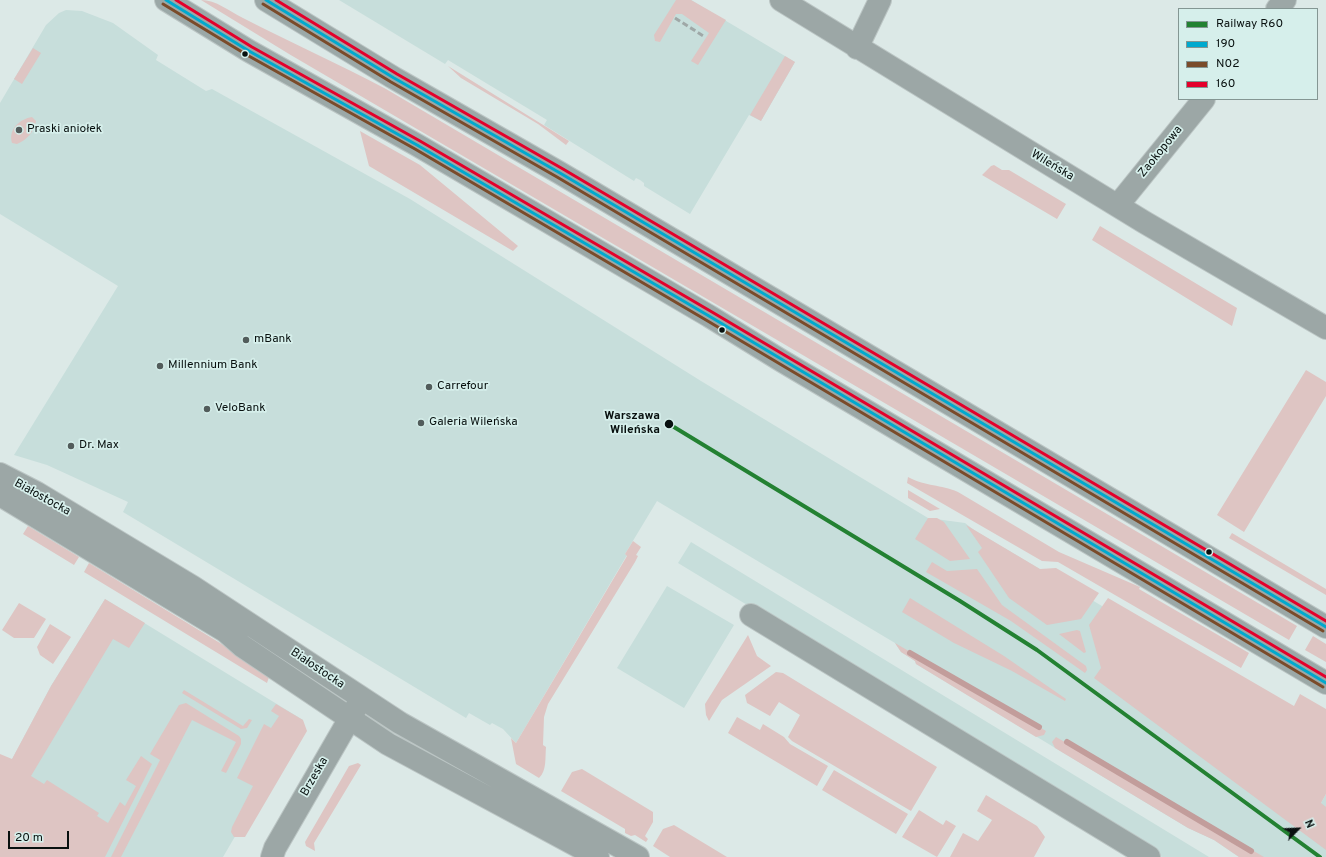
<!DOCTYPE html>
<meta charset="utf-8">
<style>
body{margin:0}
#map{position:relative;width:1326px;height:857px;overflow:hidden;background:#dce9e7;font-family:Overpass,sans-serif}
canvas{display:block}
.legend{position:absolute;left:1178px;top:8px;width:140px;height:92px;box-sizing:border-box;background:#d6efeb;border:1px solid #849693;margin:0;padding:5px 7px;list-style:none;font-size:12px;color:#08100f}
.legend li{display:flex;align-items:center;gap:8px;height:20px}
.legend b{width:20px;border:1px solid #849693}
.north{position:absolute;left:1278px;top:809px;width:40px;height:40px;-webkit-text-stroke:3px #d6efeb;paint-order:stroke;rotate:66deg;font-size:11px;font-weight:700;line-height:16px;text-align:center;color:#08100f}
.north::after{content:'';display:block;margin:auto;width:14px;height:18px;background:#08100f;clip-path:polygon(50% 0,100% 100%,50% 72%,0 100%)}
.scale{position:absolute;left:8px;top:831px;width:61px;height:18px;box-sizing:border-box;border:2px solid #08100f;border-top:0;padding-left:5px;font-size:12px;line-height:14px;white-space:nowrap;color:#08100f;-webkit-text-stroke:3px #d6efeb;paint-order:stroke}
</style>
<div id="map">
<canvas width="1326" height="857"></canvas>
<ul class="legend">
<li><b style="height:5px;background:#238132"></b>Railway R60</li>
<li><b style="height:5px;background:#00a9ce"></b>190</li>
<li><b style="height:5px;background:#7a4b2a"></b>N02</li>
<li><b style="height:5px;background:#e4002b"></b>160</li>
</ul>
<div class="north">N</div>
<div class="scale">20 m</div>
</div>
<script>
const c = document.querySelector('canvas').getContext('2d');
c.lineJoin = 'round';
function fill(path, color) {
  c.fillStyle = color;
  c.fill(path, 'evenodd');
}
function trace(path, color, width, dash) {
  c.strokeStyle = color;
  c.lineWidth = width;
  c.lineCap = dash ? 'butt' : 'round';
  c.setLineDash(dash || []);
  c.stroke(path);
}
function drawText(font, color, halo, rows, align = 'center') {
  c.font = font + ' Overpass,sans-serif';
  c.lineWidth = 3.5;
  c.setLineDash([]);
  c.textBaseline = 'middle';
  c.strokeStyle = halo;
  c.fillStyle = color;
  for (const [text, x, y, turn = 0] of rows) {
    c.save();
    c.translate(x, y);
    c.rotate((+turn || 0) * Math.PI / 180);
    c.textAlign = isNaN(turn) ? turn : align;
    if (halo) c.strokeText(text, 0, 0);
    c.fillText(text, 0, 0);
    c.restore();
  }
}
fill(new Path2D(`
 M 339,0 L 691,0 L 795,62 L 761,121 L 749,115 L 690,214 L 644,186 L 644,183 L 640,180 L 636,178 L 634,181 L 544,125 L 547,120 L 448,60 L 445,64 Z
 M 66,10 L 82,11 L 113,23 L 158,55 L 156,60 L 206,91 L 212,89 L 410,199 L 701,381 L 928,518 L 965,523 L 974,530 L 1102,606 L 1321,803 L 1326,794 L 1326,857 L 1239,857 L 1214,840 L 1188,828 L 916,664 L 915,661 L 901,652 L 895,643 L 657,501 L 625,554 L 627,555 L 516,743 L 503,729 L 492,723 L 490,725 L 469,713 L 466,718 L 123,512 L 128,502 L 47,465 L 14,455 L 118,286 L 0,214 L 0,103 L 46,25 L 59,13 Z
 M 691,542 L 1209,857 L 1162,857 L 678,563 Z
 M 667,586 L 734,625 L 684,708 L 617,668 Z
 M 105,599 L 303,720 L 223,857 L 0,857 L 0,782 L 51,686 Z`), '#c7dedb');
fill(new Path2D(`
 M 201,0 C 216,0 229,11 243,18 C 290,42 339,64 386,89 L 1297,626 L 1289,640 L 289,54 Z
 M 676,0 L 691,0 L 726,20 L 698,65 L 691,61 L 709,33 L 682,14 L 676,14 L 660,42 L 655,41 L 654,35 Z
 M 33,48 L 41,53 L 22,84 L 14,79 Z
 M 785,56 L 795,62 L 761,121 L 750,115 Z
 M 448,66 L 569,141 L 566,145 L 538,124 L 461,78 Z
 M 32,117 L 36,121 C 34,132 27,140 17,144 L 12,143 C 8,129 20,119 32,117 Z
 M 360,131 L 420,165 L 518,246 L 513,251 L 369,166 Z
 M 994,165 L 1002,170 L 1009,170 L 1066,204 L 1057,219 L 982,175 L 991,166 Z
 M 1100,226 L 1237,308 L 1232,326 L 1092,240 Z
 M 1306,370 L 1326,382 L 1326,396 L 1244,532 L 1217,515 Z
 M 908,477 C 927,487 940,484 958,492 L 1059,552 L 1140,587 L 1139,589 L 1249,653 L 1241,668 L 1058,562 L 1042,561 L 907,483 Z
 M 908,490 L 940,509 L 930,511 L 908,498 Z
 M 928,518 L 937,518 L 944,522 L 970,559 L 950,561 L 915,539 Z
 M 966,525 L 1040,569 L 1056,568 L 1099,593 L 1081,619 L 1047,625 L 1009,598 L 978,552 L 982,548 Z
 M 28,526 L 79,557 L 74,565 L 23,534 Z
 M 1232,533 L 1326,589 L 1326,595 L 1229,538 Z
 M 633,541 L 641,547 L 636,555 L 638,556 L 635,562 L 548,704 L 544,717 L 543,745 L 546,747 C 545,757 547,771 539,778 L 516,764 L 511,738 L 516,743 L 627,556 L 625,554 Z
 M 932,562 L 947,571 L 977,569 L 1002,605 L 1086,666 L 1087,670 L 1085,673 L 1011,621 L 926,572 Z
 M 89,563 L 220,643 L 269,677 L 267,683 L 84,572 Z
 M 910,598 L 1004,656 L 1066,699 L 1065,701 L 1012,671 L 954,643 L 902,612 Z
 M 1108,598 L 1294,706 L 1300,694 L 1326,709 L 1326,794 L 1321,803 L 1326,807 L 1326,850 L 1094,678 L 1101,668 L 1089,625 Z
 M 105,599 L 145,623 L 129,648 L 113,639 L 31,776 L 44,784 L 47,780 L 99,813 L 97,816 L 108,823 L 120,802 L 125,806 L 136,786 L 126,780 L 141,756 L 152,764 L 105,857 L 0,857 L 0,754 L 12,759 L 51,686 Z
 M 19,603 L 46,619 L 34,638 L 14,638 L 2,630 Z
 M 50,624 L 71,637 L 53,664 L 40,655 L 37,647 Z
 M 1077,630 L 1080,631 L 1086,652 L 1084,653 L 1059,634 Z
 M 748,635 L 757,656 L 771,666 L 722,700 L 709,721 L 706,715 L 705,704 Z
 M 1313,636 L 1326,644 L 1326,662 L 1305,650 Z
 M 895,643 L 1046,731 L 1044,735 L 1036,737 L 916,664 L 915,661 L 901,652 Z
 M 776,672 L 783,673 L 937,767 L 911,811 L 792,741 L 788,737 L 800,715 L 779,702 L 770,716 L 747,703 L 745,695 Z
 M 184,690 L 243,726 L 249,719 L 252,720 L 247,728 L 241,729 L 182,693 Z
 M 186,703 L 239,736 L 241,739 L 241,744 L 226,773 L 221,771 L 236,742 L 192,720 L 121,857 L 111,857 L 160,760 L 150,754 L 179,705 Z
 M 276,704 L 303,720 L 307,731 L 245,837 L 234,837 L 231,832 L 232,827 L 253,786 L 237,778 L 264,724 L 271,728 L 279,716 L 271,711 Z
 M 737,717 L 760,730 L 763,724 L 784,737 L 790,744 L 828,766 L 817,786 L 728,733 Z
 M 1056,737 L 1264,857 L 1239,857 L 1214,840 L 1188,828 L 1055,748 L 1052,742 Z
 M 358,763 L 361,765 L 314,843 L 315,851 L 306,846 L 305,842 L 349,766 Z
 M 582,769 L 653,812 L 653,822 L 645,836 L 648,839 L 646,842 L 635,835 L 631,836 L 625,833 L 625,829 L 561,791 L 572,772 Z
 M 834,770 L 908,814 L 896,834 L 822,790 Z
 M 986,795 L 1037,826 L 1045,837 L 1034,857 L 950,857 L 963,833 L 978,841 L 992,820 L 977,811 Z
 M 919,810 L 943,825 L 946,820 L 956,826 L 937,857 L 902,837 Z
 M 674,825 L 727,857 L 670,857 L 653,846 L 663,829 Z`), '#dec5c3');
trace(new Path2D(`
 M 910,653 L 1039,727
 M 1067,742 L 1251,851`), '#c29d9b', 6);
const minor = new Path2D(`
 M 781,0 L 1144,222 L 1326,328
 M 1277,9 L 1285,0
 M 857,48 L 880,0
 M 1118,205 L 1204,99
 M 0,474 L 37,493 L 193,587 L 400,723 L 638,857
 M 0,495 L 225,631 L 242,646 L 388,744 L 598,857
 M 751,615 L 1149,857
 M 272,857 L 275,848 L 357,706`);
const major = new Path2D(`
 M 166,0 L 249,51 L 417,145 L 709,316 L 782,361 L 1326,683
 M 266,0 L 394,78 L 560,173 L 1326,627`);
trace(minor, '#bbc5c4', 24);
trace(major, '#bbc5c4', 24);
trace(minor, '#9ca7a6', 22);
trace(major, '#9ba8a7', 22);
trace(new Path2D(`
 M 675,18 L 705,37`), '#9fa8a7', 3, [6, 3]);
trace(new Path2D(`
 M 166,0 L 249,51 L 417,145 L 709,316 L 1326,683
 M 266,0 L 394,78 L 560,173 L 1326,627`), '#00a9ce', 3);
trace(new Path2D(`
 M 163,4 L 247,55 L 415,149 L 706,320 L 1323,687
 M 263,4 L 391,82 L 557,177 L 1323,631`), '#7a4b2a', 3);
trace(new Path2D(`
 M 176,0 L 252,47 L 420,141 L 712,312 L 1326,677
 M 276,0 L 397,74 L 563,169 L 1326,621`), '#e4002b', 3);
trace(new Path2D(`
 M 669,424 L 960,601 L 1037,650 L 1320,857`), '#238132', 4);
for (const [x, y, r, color] of [
 [245,54,3.5,"#08100f"],
 [19,130,4,"#525c5b"],
 [722,330,3.5,"#08100f"],
 [246,340,4,"#525c5b"],
 [160,366,4,"#525c5b"],
 [429,387,4,"#525c5b"],
 [207,409,4,"#525c5b"],
 [421,423,4,"#525c5b"],
 [669,424,5,"#08100f"],
 [71,446,4,"#525c5b"],
 [1209,552,3.5,"#08100f"]
]) {
  const dot = new Path2D();
  dot.arc(x, y, r, 0, 2 * Math.PI);
  c.fillStyle = color;
  c.fill(dot);
  trace(dot, '#d6efeb', 1.5);
}
drawText('12px', '#08100f', '#d6efeb', [
 ["Praski aniołek",27,130],
 ["mBank",254,340],
 ["Millennium Bank",168,366],
 ["Carrefour",437,387],
 ["VeloBank",215,409],
 ["Galeria Wileńska",429,423],
 ["Dr. Max",79,446]
], 'left');
drawText('12px', '#08100f', '#d6efeb', [
 ["Zaokopowa",1161,152,-51],
 ["Wileńska",1052,166,31],
 ["Białostocka",42,498,29],
 ["Białostocka",317,669,34],
 ["Brzeska",315,777,-60]
]);
drawText('bold 12px', '#08100f', '#d6efeb', [
 ["Warszawa",660,417],
 ["Wileńska",660,431]
], 'right');
</script>
